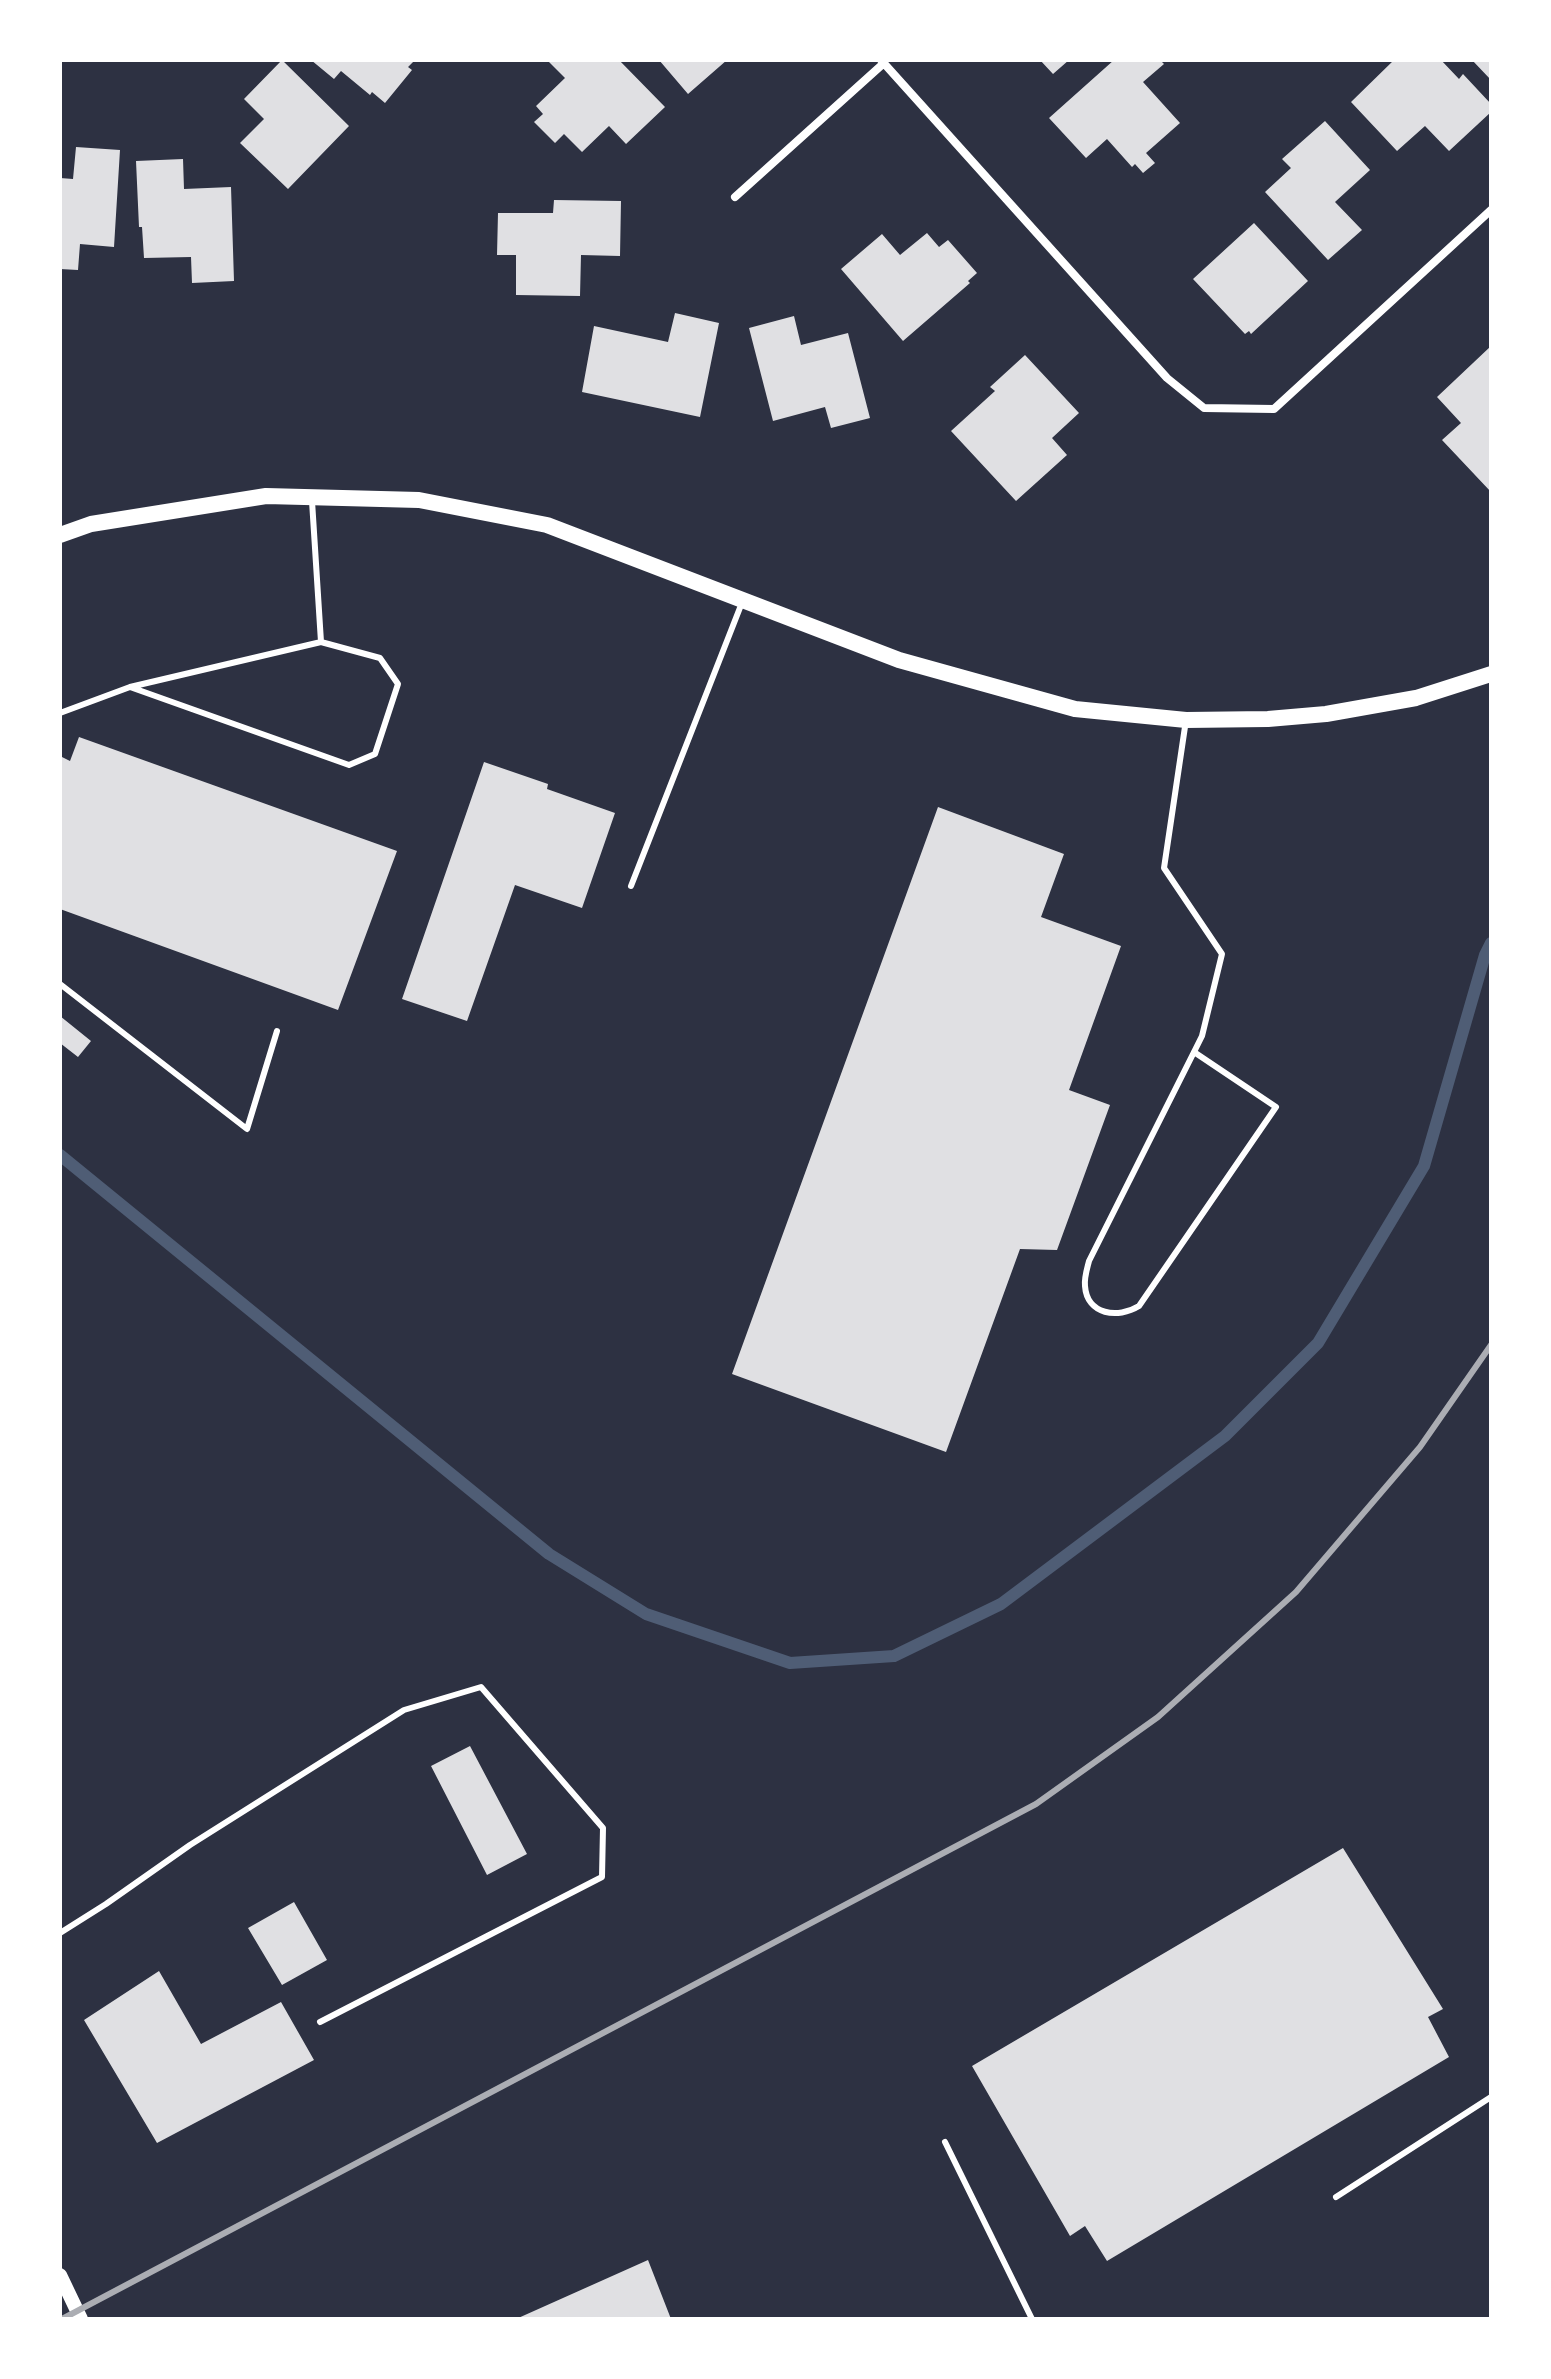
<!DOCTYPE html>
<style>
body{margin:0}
#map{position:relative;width:1551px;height:2379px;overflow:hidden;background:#2d3142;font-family:"Source Serif 4",serif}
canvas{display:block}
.frame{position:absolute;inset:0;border:62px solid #fff;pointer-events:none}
</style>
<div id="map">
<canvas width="1551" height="2379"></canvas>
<div class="frame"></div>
</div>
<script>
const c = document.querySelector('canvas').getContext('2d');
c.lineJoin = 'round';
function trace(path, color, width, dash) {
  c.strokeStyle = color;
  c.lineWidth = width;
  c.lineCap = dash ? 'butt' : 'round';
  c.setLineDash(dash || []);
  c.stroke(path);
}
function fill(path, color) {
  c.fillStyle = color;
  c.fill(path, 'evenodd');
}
trace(new Path2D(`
 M 60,1155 L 549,1554 L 646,1614 L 790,1663 L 894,1656 L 1001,1604 L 1225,1436 L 1318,1343 L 1424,1166 L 1485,955 L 1491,943`), '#4f5d75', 12);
fill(new Path2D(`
 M 282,60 L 349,126 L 288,189 L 240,143 L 264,119 L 244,99 Z
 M 311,60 L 415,60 L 408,67 L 412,70 L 385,103 L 372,92 L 370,95 L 341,71 L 334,79 Z
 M 547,60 L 619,60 L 665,107 L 626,144 L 609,126 L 582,152 L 564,134 L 555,143 L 534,122 L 543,114 L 536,106 L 565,78 Z
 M 659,60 L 727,60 L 688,94 Z
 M 1040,60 L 1069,60 L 1053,74 Z
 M 1114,60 L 1160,60 L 1164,64 L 1143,82 L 1180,123 L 1146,153 L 1155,163 L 1143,173 L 1135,164 L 1132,167 L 1107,139 L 1086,158 L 1049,118 Z
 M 1394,60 L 1441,60 L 1459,79 L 1463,74 L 1491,104 L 1491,112 L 1449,151 L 1425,126 L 1397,151 L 1351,102 Z
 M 1472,60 L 1491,60 L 1491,80 Z
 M 1325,121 L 1370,170 L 1335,202 L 1362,230 L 1328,260 L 1265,192 L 1291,168 L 1282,159 Z
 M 76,147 L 120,150 L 114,247 L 80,244 L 78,270 L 60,269 L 60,178 L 73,179 Z
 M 183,159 L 184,189 L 231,187 L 234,281 L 192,283 L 191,257 L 144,258 L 142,227 L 139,227 L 136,161 Z
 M 554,200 L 621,201 L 620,256 L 581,255 L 580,296 L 516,295 L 516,255 L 497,255 L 498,213 L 553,213 Z
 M 1254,223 L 1308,281 L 1251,334 L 1249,331 L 1245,334 L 1193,279 Z
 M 927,233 L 939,247 L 948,240 L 977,273 L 968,281 L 970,283 L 903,341 L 841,269 L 882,234 L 900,255 Z
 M 675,313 L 719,323 L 700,417 L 582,392 L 594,326 L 668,342 Z
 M 794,316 L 801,345 L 848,333 L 870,418 L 831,428 L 825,407 L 773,421 L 749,328 Z
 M 1491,346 L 1491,492 L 1442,440 L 1461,423 L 1437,397 Z
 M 1025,355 L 1079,413 L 1052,438 L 1067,455 L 1016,501 L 951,431 L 995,391 L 990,387 Z
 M 79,737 L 397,851 L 338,1010 L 60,909 L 60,756 L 70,761 Z
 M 484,762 L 548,784 L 547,789 L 615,813 L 582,908 L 515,885 L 467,1021 L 402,999 Z
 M 938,807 L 1064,854 L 1041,917 L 1121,946 L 1069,1090 L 1110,1105 L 1057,1250 L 1020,1249 L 946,1452 L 732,1374 Z
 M 60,1016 L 91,1041 L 78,1057 L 60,1043 Z
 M 470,1746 L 527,1854 L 487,1875 L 431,1766 Z
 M 1343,1848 L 1443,2009 L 1428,2017 L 1449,2057 L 1107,2261 L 1085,2226 L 1070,2236 L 972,2066 Z
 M 294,1902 L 327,1960 L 282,1985 L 248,1928 Z
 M 159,1971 L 201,2044 L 281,2002 L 314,2060 L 157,2143 L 84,2020 Z
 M 648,2260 L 671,2319 L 516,2319 Z`), '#e0e0e3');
trace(new Path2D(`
 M 130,687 L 349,765 L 375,754 L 398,684 L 380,658 L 321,642
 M 60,713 L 130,687 L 321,642 L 312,501
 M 1186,720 L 1164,868 L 1222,954 L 1202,1036 L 1194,1052 L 1089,1261 C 1087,1269 1084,1278 1085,1286 C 1087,1315 1118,1319 1139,1306 L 1276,1107 L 1194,1052
 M 631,886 L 743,600
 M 60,984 L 247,1129 L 277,1031
 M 60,1933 L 106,1904 L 190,1845 L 404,1710 L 481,1687 L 603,1828 L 602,1877 L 320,2022
 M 945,2142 L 1032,2319
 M 1336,2197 L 1491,2097`), '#fff', 6);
trace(new Path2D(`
 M 881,60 L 1167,378 L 1204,408 L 1274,409 L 1491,210
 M 735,197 L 884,63`), '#fff', 8);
trace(new Path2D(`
 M 60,2275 L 81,2319`), '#fff', 14);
trace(new Path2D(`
 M 60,535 L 91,524 L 266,496 L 419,500 L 547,525 L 899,660 L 1075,709 L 1186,720 L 1268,719 L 1326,714 L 1416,698 L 1491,674`), '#fff', 16);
trace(new Path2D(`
 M 62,2319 L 1036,1804 L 1158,1717 L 1296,1592 L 1420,1447 L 1491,1345`), '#abadb3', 6);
</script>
